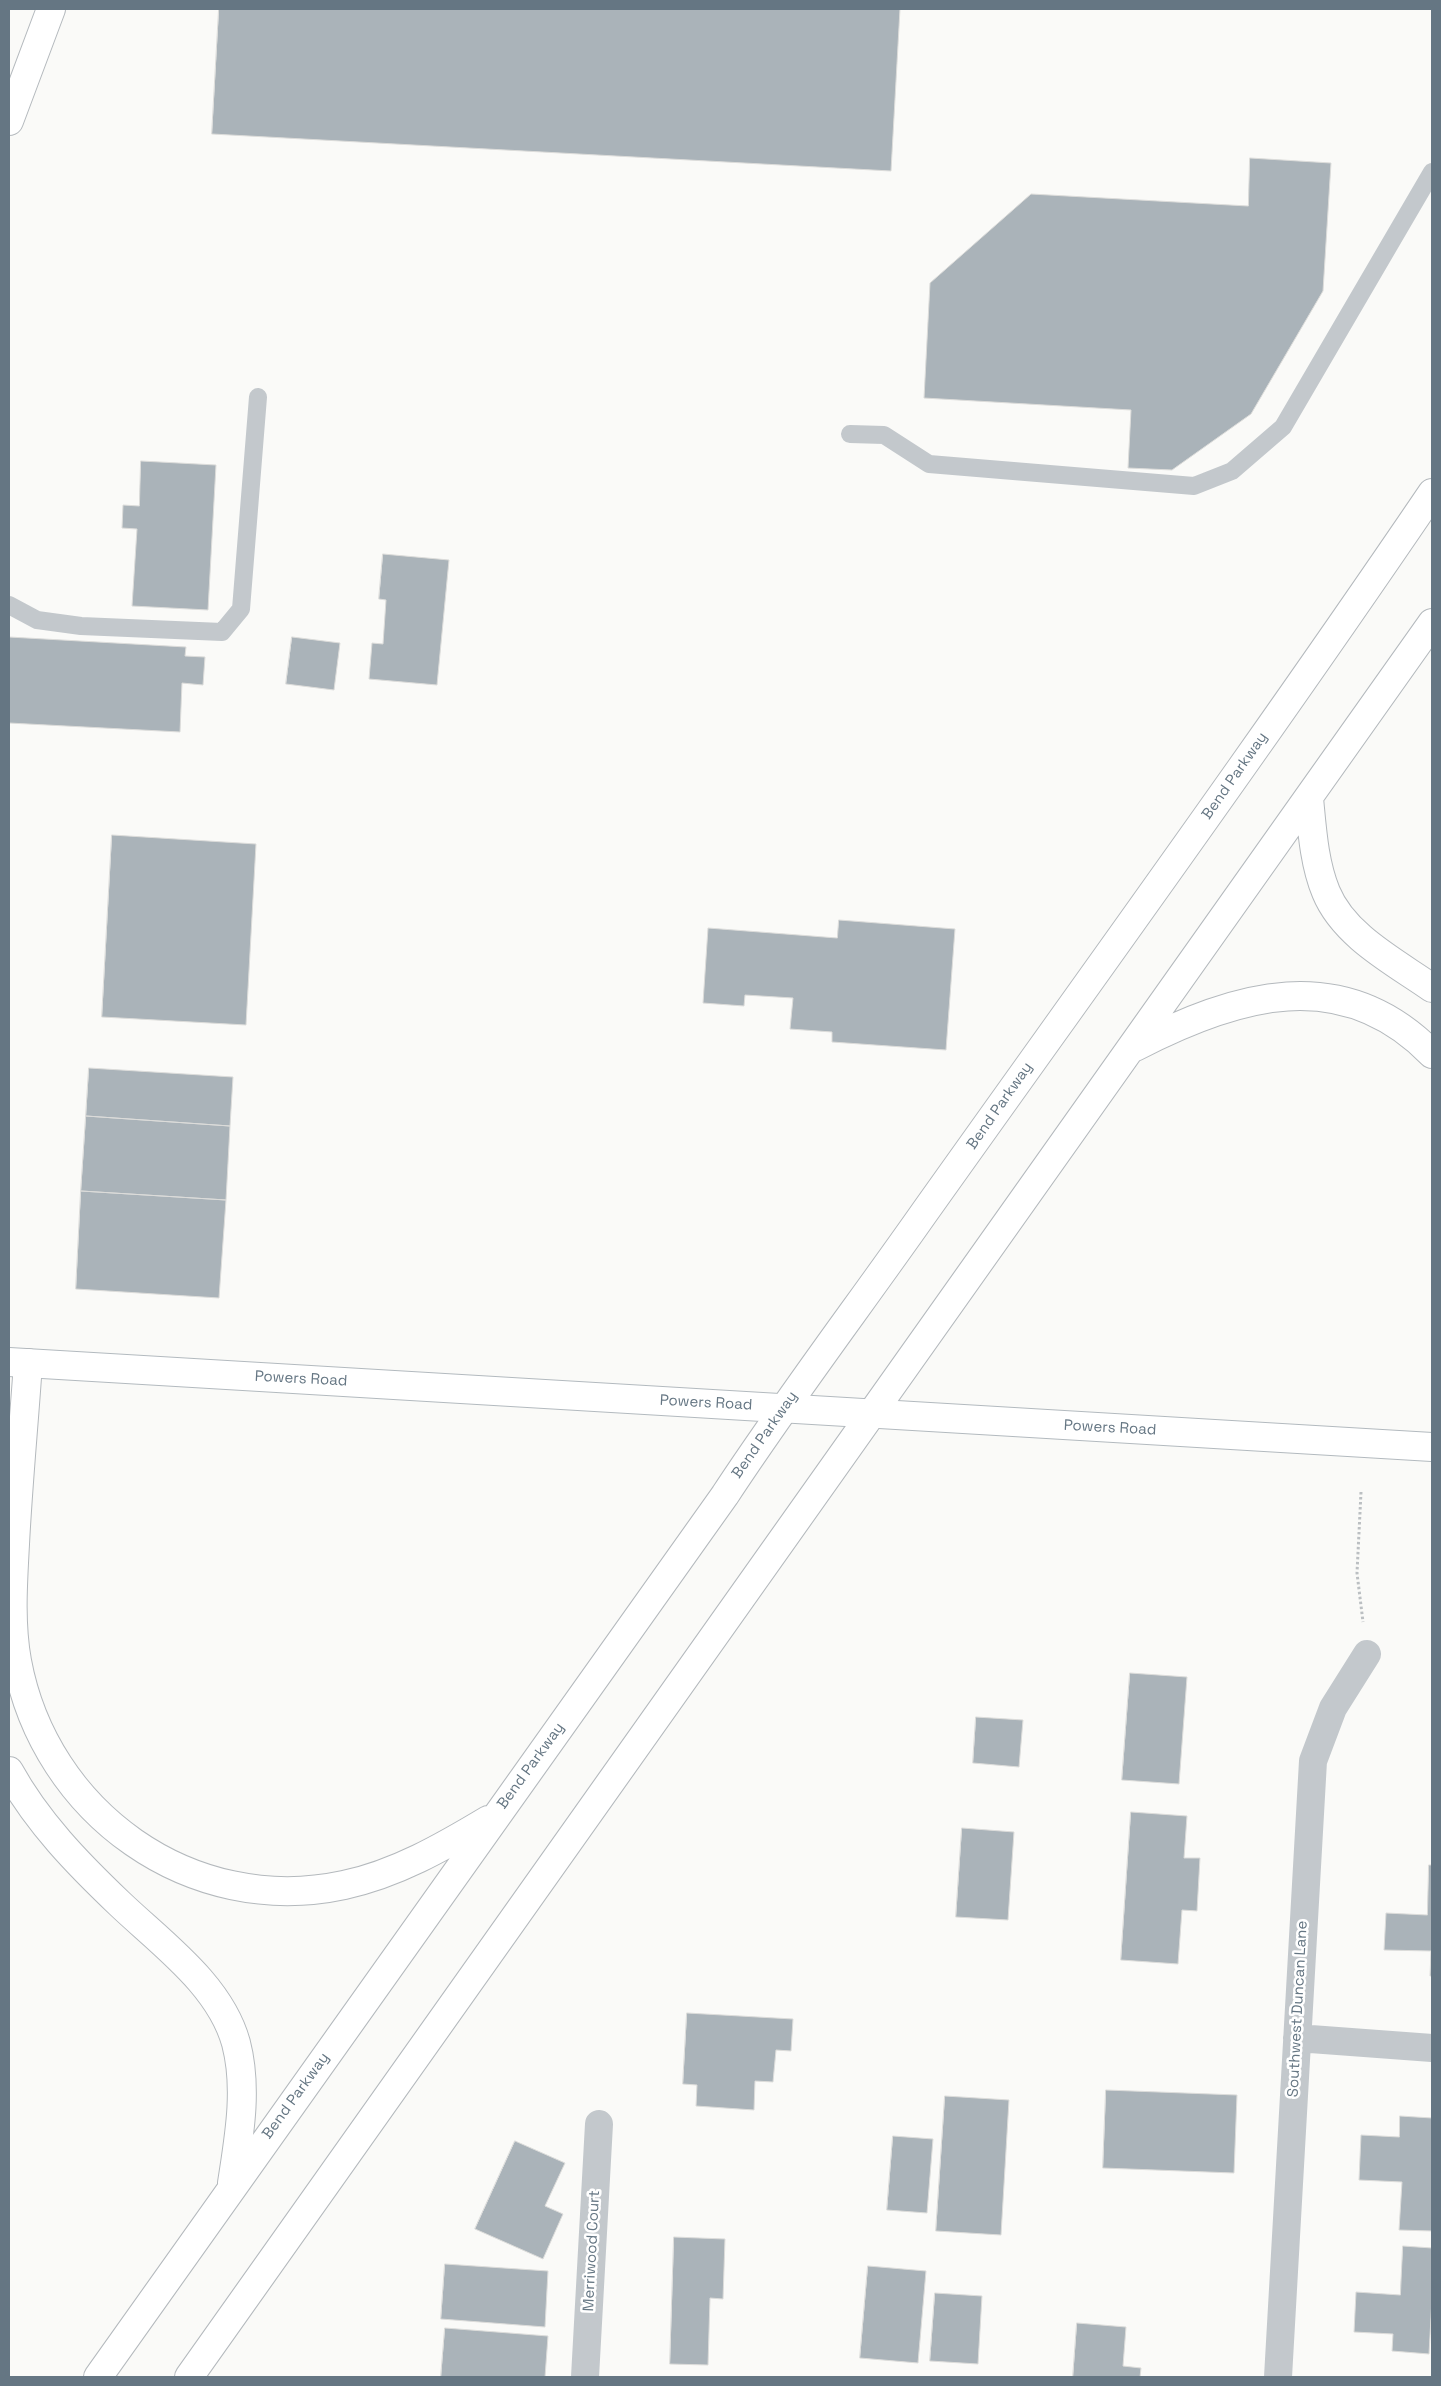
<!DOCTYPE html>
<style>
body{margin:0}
#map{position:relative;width:1441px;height:2386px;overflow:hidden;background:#fafaf8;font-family:"Space Grotesk",sans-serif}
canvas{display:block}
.frame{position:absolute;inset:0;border:10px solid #657683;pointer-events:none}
</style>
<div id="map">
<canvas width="1441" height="2386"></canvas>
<div class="frame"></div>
</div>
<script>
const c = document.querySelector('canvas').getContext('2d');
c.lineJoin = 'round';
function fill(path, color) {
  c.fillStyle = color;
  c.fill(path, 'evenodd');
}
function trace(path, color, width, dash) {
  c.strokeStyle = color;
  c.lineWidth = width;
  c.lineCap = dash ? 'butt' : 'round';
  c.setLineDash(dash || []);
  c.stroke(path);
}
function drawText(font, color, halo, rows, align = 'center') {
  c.font = font + ' "Space Grotesk",sans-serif';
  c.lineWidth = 5;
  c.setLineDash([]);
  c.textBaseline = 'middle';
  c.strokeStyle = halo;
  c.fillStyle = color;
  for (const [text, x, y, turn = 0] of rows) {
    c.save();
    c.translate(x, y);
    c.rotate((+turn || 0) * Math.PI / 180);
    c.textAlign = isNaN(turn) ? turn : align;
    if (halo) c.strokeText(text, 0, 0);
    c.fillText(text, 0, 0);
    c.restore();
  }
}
const building = new Path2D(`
 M 219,9 L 900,9 L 891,171 L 212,134 Z
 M 1250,158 L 1331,163 L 1323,291 L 1251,414 L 1172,470 L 1128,468 L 1131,410 L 924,398 L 930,283 L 1031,194 L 1248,206 Z
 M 141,461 L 216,465 L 208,610 L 132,606 L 137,529 L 122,528 L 123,505 L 139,506 Z
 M 383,554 L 449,560 L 437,685 L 369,679 L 372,643 L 383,644 L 386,600 L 379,599 Z
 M 9,637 L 186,647 L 185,656 L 205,657 L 203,685 L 182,683 L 180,732 L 9,723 Z
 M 292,637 L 340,643 L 334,690 L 286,684 Z
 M 112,835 L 256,844 L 246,1025 L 102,1017 Z
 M 839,920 L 955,929 L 946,1050 L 832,1042 L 832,1032 L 790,1029 L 793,998 L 745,995 L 744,1006 L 703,1003 L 708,928 L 837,938 Z
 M 89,1068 L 233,1077 L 230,1126 L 86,1116 Z
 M 86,1116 L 230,1126 L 226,1200 L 81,1191 Z
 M 81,1191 L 226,1200 L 219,1298 L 76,1289 Z
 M 1130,1673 L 1187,1677 L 1179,1784 L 1122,1780 Z
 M 976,1717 L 1023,1720 L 1019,1767 L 973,1763 Z
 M 1131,1812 L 1187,1816 L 1184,1858 L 1200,1858 L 1197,1911 L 1182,1910 L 1178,1964 L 1121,1960 Z
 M 962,1828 L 1014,1832 L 1008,1920 L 956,1917 Z
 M 1429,1865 L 1432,1865 L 1432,1976 L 1430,1976 L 1431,1951 L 1384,1950 L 1386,1913 L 1427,1915 Z
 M 687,2013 L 793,2019 L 791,2051 L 776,2050 L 773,2082 L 755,2081 L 754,2110 L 696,2106 L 697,2085 L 683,2084 Z
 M 1106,2090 L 1237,2095 L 1234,2173 L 1103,2168 Z
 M 945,2096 L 1009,2100 L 1001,2235 L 936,2231 Z
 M 1400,2116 L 1432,2118 L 1432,2231 L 1399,2230 L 1402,2182 L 1359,2180 L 1361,2135 L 1399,2137 Z
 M 893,2136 L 933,2139 L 927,2213 L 887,2210 Z
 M 515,2141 L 565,2163 L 545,2206 L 563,2214 L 543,2259 L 475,2229 Z
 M 674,2237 L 725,2239 L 723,2299 L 710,2298 L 708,2365 L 670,2364 Z
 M 1403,2246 L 1432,2248 L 1432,2299 L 1429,2354 L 1392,2351 L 1393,2334 L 1354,2332 L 1356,2292 L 1400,2295 Z
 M 445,2264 L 548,2271 L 545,2327 L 441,2319 Z
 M 868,2266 L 926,2271 L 918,2363 L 860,2358 Z
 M 935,2293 L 982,2296 L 978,2364 L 930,2361 Z
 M 1077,2323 L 1126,2327 L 1123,2366 L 1141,2368 L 1140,2377 L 1073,2377 Z
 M 445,2328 L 548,2336 L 545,2377 L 441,2377 Z`);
fill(building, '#aab3b9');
trace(building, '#dcdcda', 1);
const secondary = new Path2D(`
 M 9,1362 L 1432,1447`);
const primary = new Path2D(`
 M 9,121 L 51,9`);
const trunk = new Path2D(`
 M 1309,798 C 1312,829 1314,863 1326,892 C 1344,936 1395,962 1432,988
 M 1135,1047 C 1235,995 1342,962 1432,1054
 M 28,1363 C 24,1423 18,1484 15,1544 C 13,1582 10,1622 17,1661 C 45,1813 191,1918 344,1885 C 396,1874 443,1847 488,1820
 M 9,1771 C 37,1822 78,1864 120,1904 C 162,1944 220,1985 236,2043 C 248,2089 239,2137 232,2183
 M 98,2377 L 725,1495 C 788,1399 858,1307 924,1213 C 1094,974 1267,736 1432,493
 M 189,2377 L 1432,623`);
trace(secondary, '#b3babf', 30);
trace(primary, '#b5babe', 30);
trace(trunk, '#b4b9bd', 30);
trace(new Path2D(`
 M 1361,1492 L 1357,1573 L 1363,1622`), '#bbbfc2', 3, [2.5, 2.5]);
trace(new Path2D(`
 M 850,434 L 884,435 L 929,464 L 1194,486 L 1232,471 L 1283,427 L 1432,172
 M 9,605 L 37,620 L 81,626 L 222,632 L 241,609 L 258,397`), '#c3c8cc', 18);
trace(new Path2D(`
 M 1297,2038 L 1432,2048
 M 585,2377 L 599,2124
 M 1278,2377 L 1313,1761 L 1333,1708 L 1367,1654`), '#c3c8cc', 28);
trace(secondary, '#fff', 28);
trace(primary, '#fff', 28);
trace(trunk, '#fff', 28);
drawText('15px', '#657683', '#fff', [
 ["Bend Parkway",1235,776,-55],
 ["Bend Parkway",1000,1106,-55],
 ["Powers Road",301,1379,3],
 ["Powers Road",706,1403,3],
 ["Powers Road",1110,1428,3],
 ["Bend Parkway",765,1435,-55],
 ["Bend Parkway",531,1766,-54],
 ["Southwest Duncan Lane",1298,2009,-87],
 ["Bend Parkway",296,2096,-54],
 ["Merriwood Court",592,2251,-87]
]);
</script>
